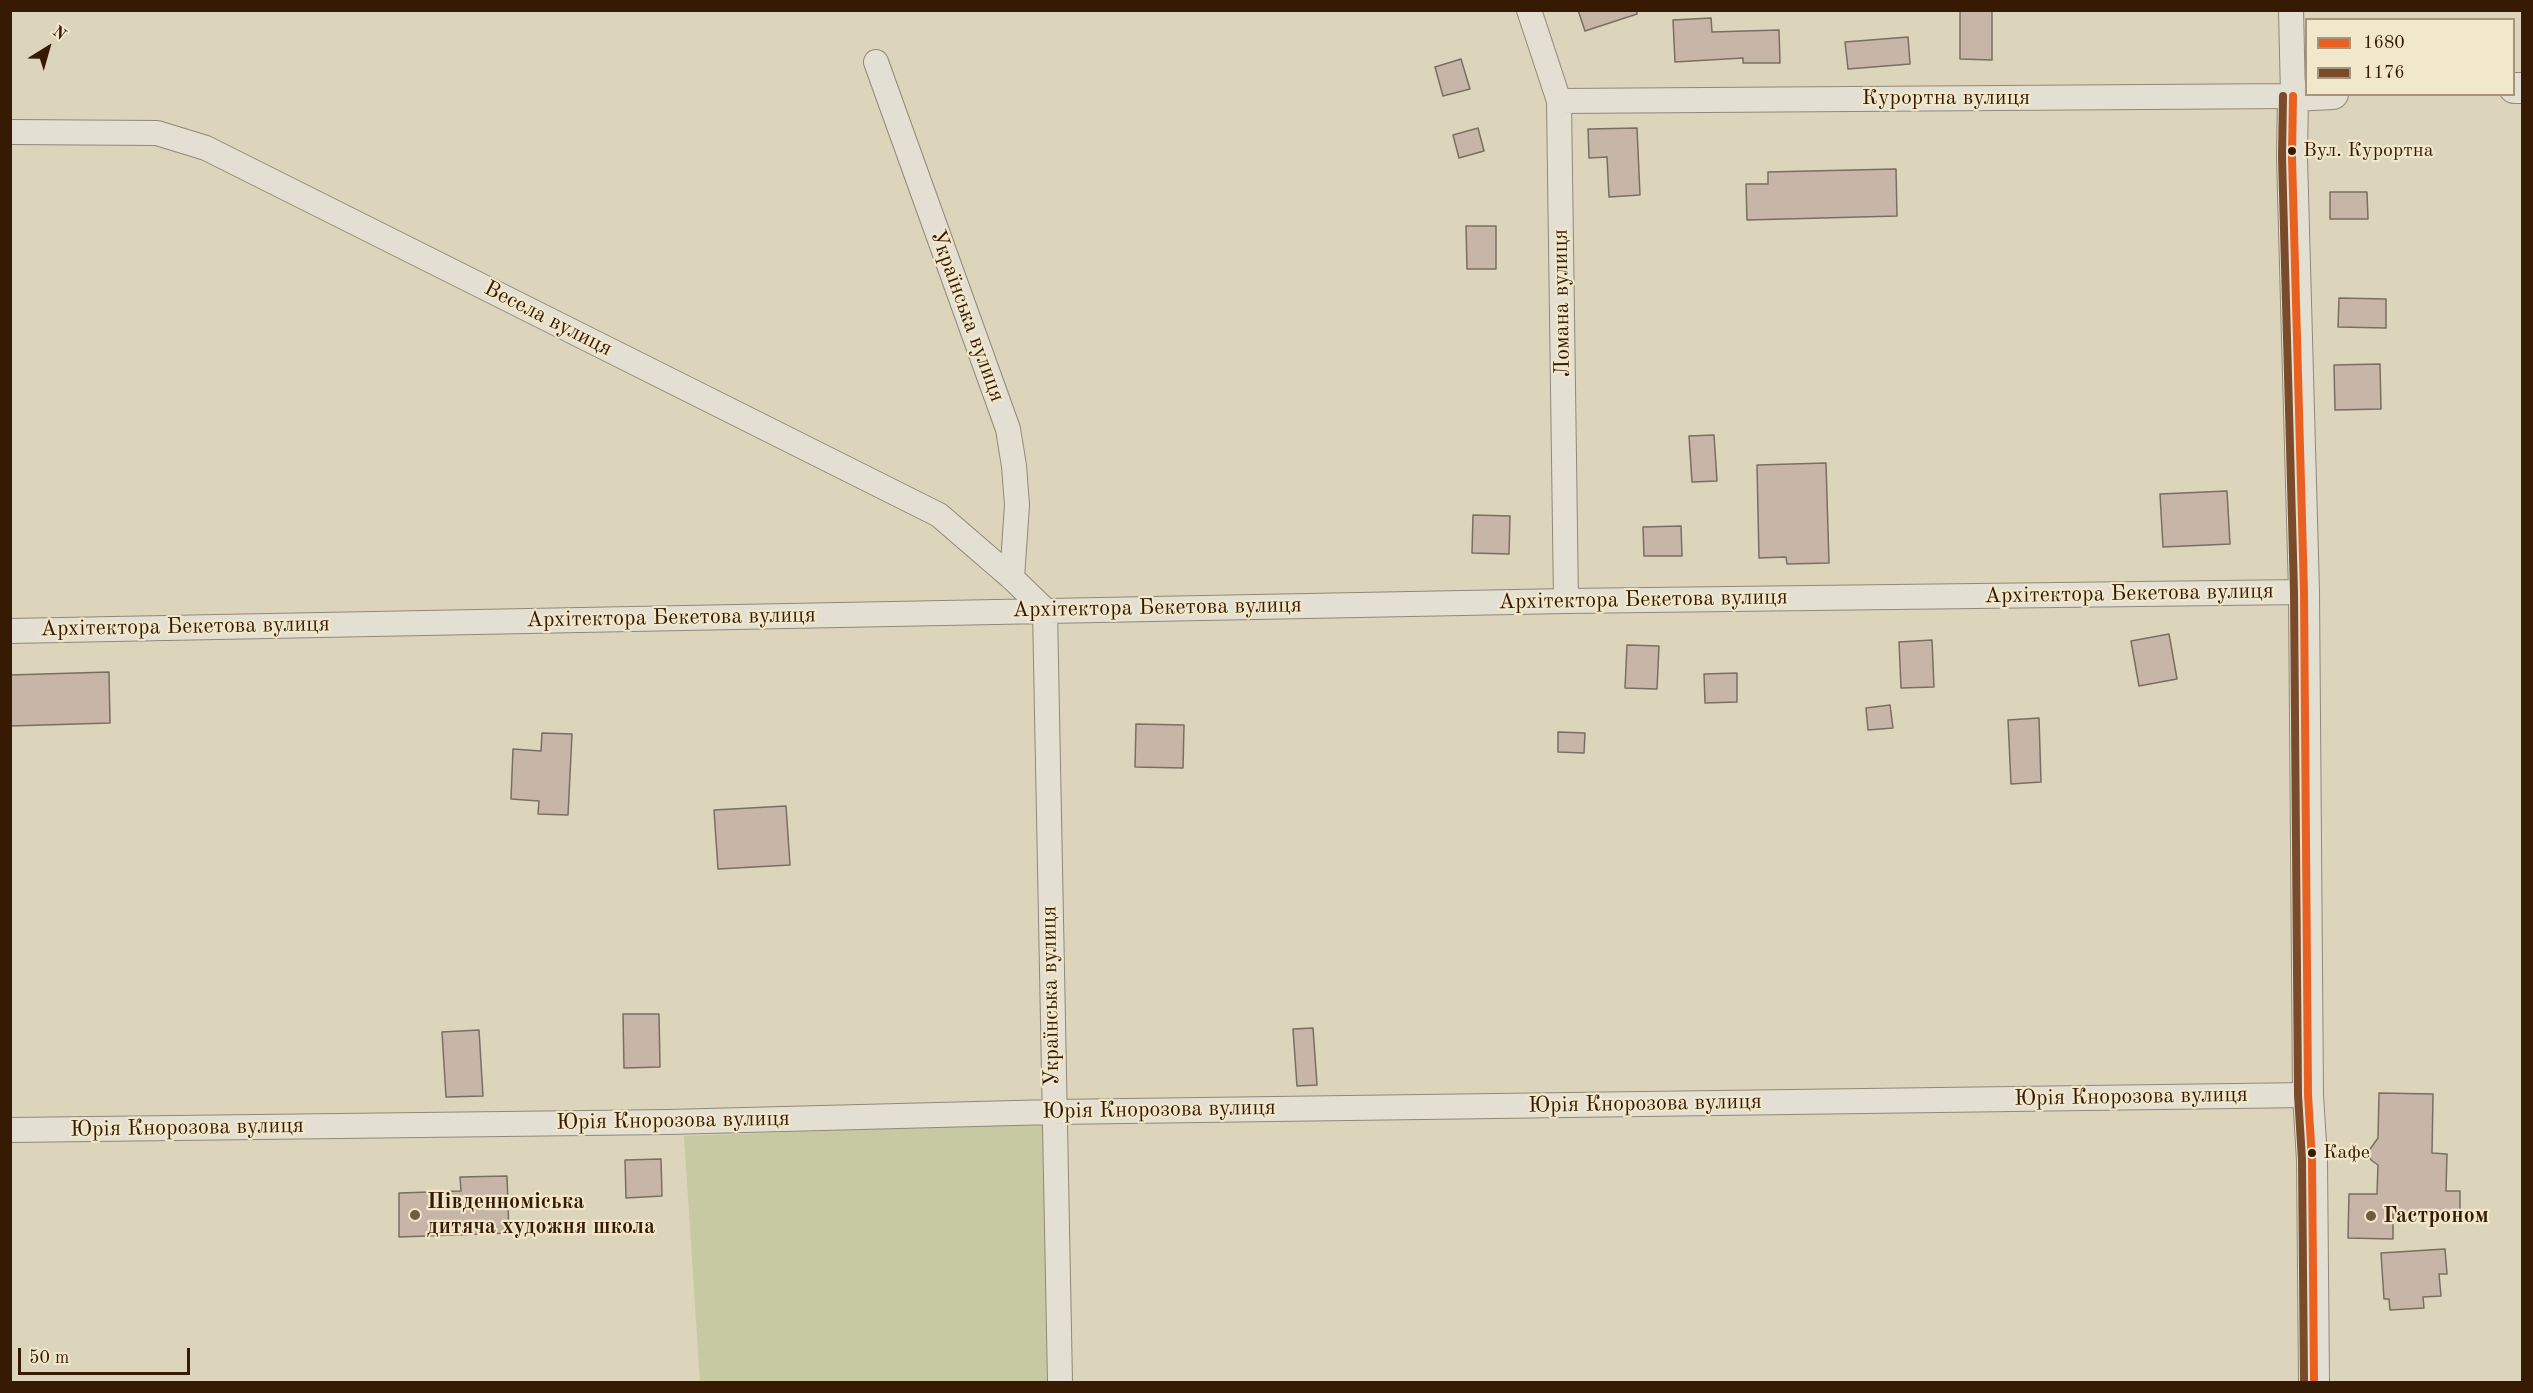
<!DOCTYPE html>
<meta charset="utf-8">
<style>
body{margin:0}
#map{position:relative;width:2533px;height:1393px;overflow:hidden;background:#ddd4bc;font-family:"Old Standard TT",serif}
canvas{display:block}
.frame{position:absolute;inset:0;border:12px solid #361a03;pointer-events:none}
.legend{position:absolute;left:2305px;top:18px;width:210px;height:78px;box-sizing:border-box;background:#f1e7cb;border:2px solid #a6957b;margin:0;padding:8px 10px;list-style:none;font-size:18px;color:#361a03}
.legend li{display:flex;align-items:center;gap:12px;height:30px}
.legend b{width:30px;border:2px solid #a6957b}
.north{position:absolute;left:18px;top:18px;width:60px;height:60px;-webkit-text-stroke:4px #f1e7cb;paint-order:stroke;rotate:37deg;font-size:16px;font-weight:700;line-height:24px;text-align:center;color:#361a03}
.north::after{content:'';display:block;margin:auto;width:21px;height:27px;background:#361a03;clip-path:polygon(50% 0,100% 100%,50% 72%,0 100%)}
.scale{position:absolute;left:18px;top:1348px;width:172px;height:27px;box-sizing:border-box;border:3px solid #361a03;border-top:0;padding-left:8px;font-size:18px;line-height:21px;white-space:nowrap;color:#361a03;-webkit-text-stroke:4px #f1e7cb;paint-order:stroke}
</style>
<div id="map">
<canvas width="2533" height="1393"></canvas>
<div class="frame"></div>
<ul class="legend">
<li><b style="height:8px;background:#e96120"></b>1680</li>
<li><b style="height:8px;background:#7a4b2a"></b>1176</li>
</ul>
<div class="north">N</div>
<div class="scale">50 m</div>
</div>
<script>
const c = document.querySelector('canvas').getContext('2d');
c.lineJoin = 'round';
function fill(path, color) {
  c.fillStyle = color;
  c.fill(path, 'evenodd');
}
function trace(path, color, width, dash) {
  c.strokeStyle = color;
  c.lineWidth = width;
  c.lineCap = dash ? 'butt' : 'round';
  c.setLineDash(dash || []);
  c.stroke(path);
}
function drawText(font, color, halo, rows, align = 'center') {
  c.font = font + ' "Old Standard TT",serif';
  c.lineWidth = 4.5;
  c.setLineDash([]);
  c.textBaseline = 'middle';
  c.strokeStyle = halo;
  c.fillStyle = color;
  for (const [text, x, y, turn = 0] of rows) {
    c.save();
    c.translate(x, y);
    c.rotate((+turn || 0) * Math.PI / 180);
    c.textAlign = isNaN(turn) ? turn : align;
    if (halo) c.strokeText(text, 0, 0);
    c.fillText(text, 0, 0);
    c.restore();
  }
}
fill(new Path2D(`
 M 1046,1122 L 1050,1382 L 700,1382 L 684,1136 Z`), '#c7c9a2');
const building = new Path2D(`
 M 1578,10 L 1637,10 L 1637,14 L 1585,31 Z
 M 1960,10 L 1992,10 L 1992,60 L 1960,59 Z
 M 1711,18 L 1712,32 L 1779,30 L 1780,63 L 1743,63 L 1743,58 L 1675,62 L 1673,20 Z
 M 1908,37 L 1910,64 L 1848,69 L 1845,42 Z
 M 1461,59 L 1470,89 L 1443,96 L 1435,67 Z
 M 1478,128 L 1484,151 L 1459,158 L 1453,135 Z
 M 1637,128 L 1640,195 L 1609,197 L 1607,157 L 1589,158 L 1588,129 Z
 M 1896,169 L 1897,216 L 1747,220 L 1746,184 L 1768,184 L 1768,172 Z
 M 2330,192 L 2367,192 L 2368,219 L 2330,219 Z
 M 1466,226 L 1496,226 L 1496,269 L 1467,269 Z
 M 2339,298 L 2386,299 L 2386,328 L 2338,327 Z
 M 2380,364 L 2381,409 L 2335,410 L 2334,365 Z
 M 1714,435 L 1717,481 L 1692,482 L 1689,436 Z
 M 1826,463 L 1829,563 L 1787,564 L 1786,557 L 1759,558 L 1757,465 Z
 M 2227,491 L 2230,544 L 2163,547 L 2160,494 Z
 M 1473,515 L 1510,516 L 1509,554 L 1472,553 Z
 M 1681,526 L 1682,556 L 1644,556 L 1643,527 Z
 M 2169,634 L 2177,679 L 2139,686 L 2131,641 Z
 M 1932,640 L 1934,687 L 1901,688 L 1899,642 Z
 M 1627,645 L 1659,646 L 1657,689 L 1625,688 Z
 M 109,672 L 110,723 L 10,726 L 10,675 Z
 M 1737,673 L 1737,702 L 1705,703 L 1704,674 Z
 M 1890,705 L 1893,728 L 1868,730 L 1866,708 Z
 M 2039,718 L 2041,782 L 2011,784 L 2008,720 Z
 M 1136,724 L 1184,725 L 1183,768 L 1135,767 Z
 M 1558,732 L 1585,733 L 1584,753 L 1558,752 Z
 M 542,733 L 572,734 L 568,815 L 538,814 L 539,801 L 511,799 L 513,749 L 541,751 Z
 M 786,806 L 790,865 L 718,869 L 714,810 Z
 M 623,1014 L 659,1014 L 660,1067 L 624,1068 Z
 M 1313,1028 L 1317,1085 L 1297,1086 L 1293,1029 Z
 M 479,1030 L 483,1096 L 446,1097 L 442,1032 Z
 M 2379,1093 L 2433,1094 L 2432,1153 L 2447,1154 L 2446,1191 L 2460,1191 L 2460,1213 L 2393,1214 L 2393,1239 L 2348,1238 L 2349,1194 L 2377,1194 L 2378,1165 L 2371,1160 L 2368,1152 L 2378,1138 Z
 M 661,1159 L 662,1196 L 626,1198 L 625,1160 Z
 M 507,1176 L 509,1233 L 399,1237 L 399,1193 L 461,1191 L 460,1177 Z
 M 2445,1249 L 2447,1274 L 2439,1274 L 2441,1296 L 2423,1297 L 2424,1308 L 2390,1310 L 2389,1299 L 2384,1299 L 2381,1253 Z`);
fill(building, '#c7b6a8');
trace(building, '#786f60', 1.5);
const minor = new Path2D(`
 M 1529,10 L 1559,101 L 1566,601
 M 876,62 L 1008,429 L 1014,466 L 1017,505 L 1012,578
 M 1559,101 L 2293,96 L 2291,10
 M 10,132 L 157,133 L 206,148 L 939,515 L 1012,578 L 1045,610 L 1060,1382
 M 10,631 L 1566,601 L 2304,592
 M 10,1130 L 668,1122 L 1053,1112 L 2308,1095`);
const tertiary = new Path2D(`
 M 2514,88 L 2522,88
 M 2314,1382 L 2312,1160 L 2308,1095 L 2304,592 L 2292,157 L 2293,96 L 2333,94`);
trace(minor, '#918877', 26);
trace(tertiary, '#918877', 32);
trace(minor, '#e4dfd3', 24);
trace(tertiary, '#e4dfd3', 30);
trace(new Path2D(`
 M 2293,96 L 2292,157 L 2304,592 L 2308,1095 L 2312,1160 L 2314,1382`), '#e96120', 8);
trace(new Path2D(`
 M 2283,96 L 2282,157 L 2294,592 L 2298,1095 L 2302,1160 L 2304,1382`), '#7a4b2a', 8);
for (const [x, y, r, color] of [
 [2292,151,5,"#361a03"],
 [2312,1153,5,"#361a03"],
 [415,1215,6,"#705b44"],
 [2371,1216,6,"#705b44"]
]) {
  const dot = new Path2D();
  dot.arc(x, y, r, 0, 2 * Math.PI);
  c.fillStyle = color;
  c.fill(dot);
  trace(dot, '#f1e7cb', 2);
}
drawText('20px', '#361a03', '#f1e7cb', [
 ["Вул. Курортна",2303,151],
 ["Кафе",2323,1153]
], 'left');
drawText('22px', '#361a03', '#f1e7cb', [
 ["Курортна вулиця",1946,98],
 ["Ломана вулиця",1562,303,-91],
 ["Українська вулиця",967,316,70],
 ["Весела вулиця",548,319,27],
 ["Архітектора Бекетова вулиця",2129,594,-1],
 ["Архітектора Бекетова вулиця",1643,600,-1],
 ["Архітектора Бекетова вулиця",1157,608,-1],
 ["Архітектора Бекетова вулиця",671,618,-1],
 ["Архітектора Бекетова вулиця",185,627,-1],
 ["Українська вулиця",1051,996,-91],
 ["Юрія Кнорозова вулиця",2131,1097,-1],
 ["Юрія Кнорозова вулиця",1645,1104,-1],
 ["Юрія Кнорозова вулиця",1159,1110,-1],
 ["Юрія Кнорозова вулиця",673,1121,-1],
 ["Юрія Кнорозова вулиця",187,1128,-1]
]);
drawText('bold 22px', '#361a03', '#f1e7cb', [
 ["Південноміська",427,1202],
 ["дитяча художня школа",427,1227],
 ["Гастроном",2383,1216]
], 'left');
</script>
